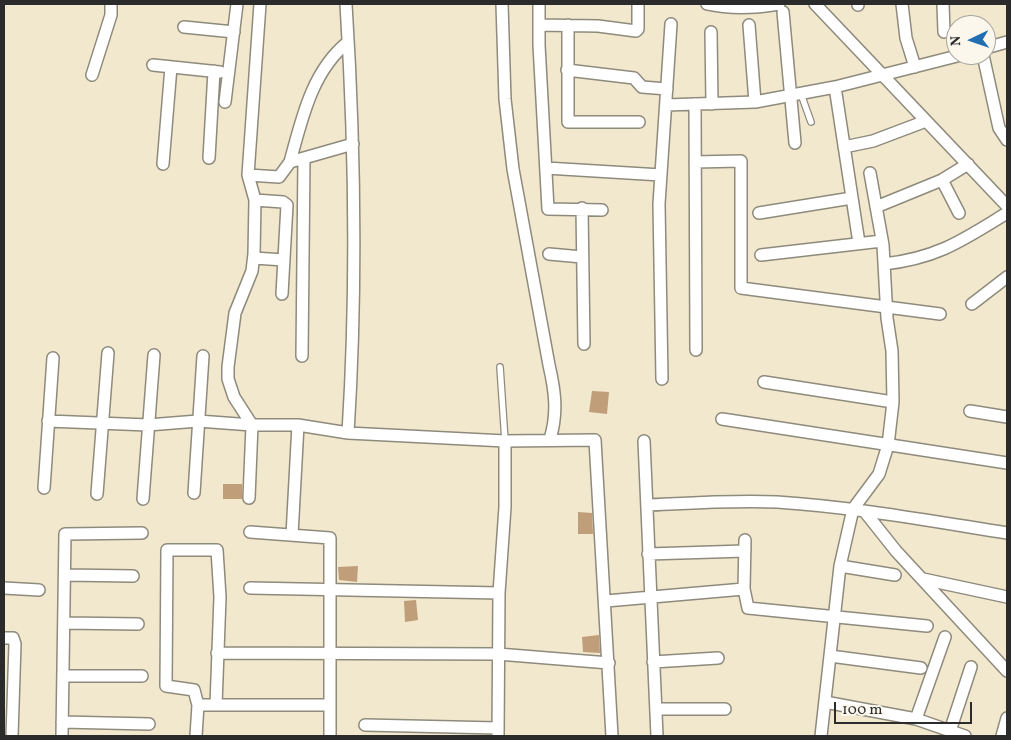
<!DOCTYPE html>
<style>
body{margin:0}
#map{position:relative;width:1011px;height:740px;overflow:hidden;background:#f2e8ce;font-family:Vollkorn,serif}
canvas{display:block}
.frame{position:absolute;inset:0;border:5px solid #2b2b2b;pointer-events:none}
.north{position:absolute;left:946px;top:15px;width:50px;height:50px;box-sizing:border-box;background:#fbf7ec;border:1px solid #a8a59f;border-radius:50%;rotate:267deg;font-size:14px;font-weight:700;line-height:20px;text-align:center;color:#2b2b2b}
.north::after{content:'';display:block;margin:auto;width:18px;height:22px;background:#1f6fb2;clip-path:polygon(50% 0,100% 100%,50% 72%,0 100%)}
.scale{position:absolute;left:834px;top:702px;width:138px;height:22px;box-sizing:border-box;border:2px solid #2b2b2b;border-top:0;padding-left:6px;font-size:15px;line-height:18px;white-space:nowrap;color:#2b2b2b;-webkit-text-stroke:4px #fbf7ec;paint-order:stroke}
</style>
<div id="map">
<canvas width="1011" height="740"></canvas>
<div class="frame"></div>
<div class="north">N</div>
<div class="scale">100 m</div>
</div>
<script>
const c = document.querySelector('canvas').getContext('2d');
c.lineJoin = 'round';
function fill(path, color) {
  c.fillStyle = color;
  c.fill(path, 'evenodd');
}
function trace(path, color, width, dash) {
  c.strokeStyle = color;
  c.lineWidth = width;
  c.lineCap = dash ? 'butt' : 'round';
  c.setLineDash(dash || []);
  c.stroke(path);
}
fill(new Path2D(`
 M 592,391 L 609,392 L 607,414 L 589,412 Z
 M 223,484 L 242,484 L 242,499 L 223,499 Z
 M 578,512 L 592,513 L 593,534 L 578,534 Z
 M 358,566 L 357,582 L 339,580 L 338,567 Z
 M 416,600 L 418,620 L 405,622 L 404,601 Z
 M 599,635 L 600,653 L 583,652 L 582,637 Z`), '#c09e79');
const lane = new Path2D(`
 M 801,94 L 811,122
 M 500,367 L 505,441`);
const street = new Path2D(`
 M 346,4 C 355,146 357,291 348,433
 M 502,4 L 505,99 L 513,169 L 549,365 C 555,391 558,413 550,439
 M 539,4 L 539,45 L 548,209 L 602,210
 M 707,4 C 730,9 756,8 779,4
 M 815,4 L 1007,206
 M 902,4 L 906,38 L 915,67
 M 943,4 L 944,32
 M 858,5 L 858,4
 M 783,12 L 795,143
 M 539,25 L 598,26 L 636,31 L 638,29 L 638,4
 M 568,25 L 568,122 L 639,122
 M 749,25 L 755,102
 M 184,27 L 234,32
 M 711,32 L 712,104
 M 986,48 L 1007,42
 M 983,55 L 999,128 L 1007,140
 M 153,65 L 220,72
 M 567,70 L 634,78 L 642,87 L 667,89
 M 92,75 L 111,15 L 111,4
 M 835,87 L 859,243
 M 225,102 L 237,4
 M 695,104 L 696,350
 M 666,105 L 755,102 L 835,87 L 961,55
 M 844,147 L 873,141 L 926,121
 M 209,158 L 214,71
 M 290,162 C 302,118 312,71 348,42
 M 695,162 L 741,161 L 741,288 L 940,314
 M 163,164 L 171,67
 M 546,168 L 661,175
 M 248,175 L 279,177 L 290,162 L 353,144
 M 942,180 L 959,213
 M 255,200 L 283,202 L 287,205 L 282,294
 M 876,207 L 942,180 L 968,164
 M 582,208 L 584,344
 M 759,213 L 852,198
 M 549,254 L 582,257
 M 761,255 L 882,241
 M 254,258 L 284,260
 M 884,264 C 938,258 963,240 1007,213
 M 972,304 L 1007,277
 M 302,356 L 304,158
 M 662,379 L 659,204 L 671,24
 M 764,382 L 893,402
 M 970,411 L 1007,417
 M 722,419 L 1007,463
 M 48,421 L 148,425 L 198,421 L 252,425 L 298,425 L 348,433 L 505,441 L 595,440 L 612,736
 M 644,441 L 657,736
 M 44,488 L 53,358
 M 194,493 L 203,356
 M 97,494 L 108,353
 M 249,498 L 252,425 L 234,397 L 228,379 L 228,367 L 235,313 L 252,271 L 254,254 L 255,200 L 248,175 L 260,4
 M 143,499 L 154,355
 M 648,505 C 691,503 734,500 777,502 C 854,507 931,521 1007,533
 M 865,512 L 896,551 L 1007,671
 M 250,532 L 330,538 L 330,736
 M 292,535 L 298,425
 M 745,540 L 744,589 L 748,608 L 927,626
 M 648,554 L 745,551
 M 840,566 L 895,575
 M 65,575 L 133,576
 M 923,579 L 1007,597
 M 4,588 L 39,590
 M 250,588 L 499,593
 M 606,601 L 744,589
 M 64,623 L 138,624
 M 4,638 L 13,638 L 15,644 L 12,736
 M 217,653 L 498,654 L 609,663
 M 830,656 L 921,668
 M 653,662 L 718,658
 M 63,676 L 142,676
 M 825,702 L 916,719 L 965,736
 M 198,705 L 194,690 L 166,686 L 167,550 L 217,550 L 220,597 L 216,705
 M 656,709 L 725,709
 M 916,719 L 945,637
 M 62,722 L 149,724
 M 365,725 L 497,728
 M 950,731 L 971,667
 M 62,736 L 65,534 L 142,533
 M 196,736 L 198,705 L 330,705
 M 498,736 L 499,593 L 505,507 L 505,441
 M 821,736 L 840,566 L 853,509 L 879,474 L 888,445 L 893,402 L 892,351 L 887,318 L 883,245 L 870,173
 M 1002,736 L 1007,718`);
trace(lane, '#8e8a7c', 8);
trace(street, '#8e8a7c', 14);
trace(lane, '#fff', 5.5);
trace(street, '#fff', 11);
</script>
